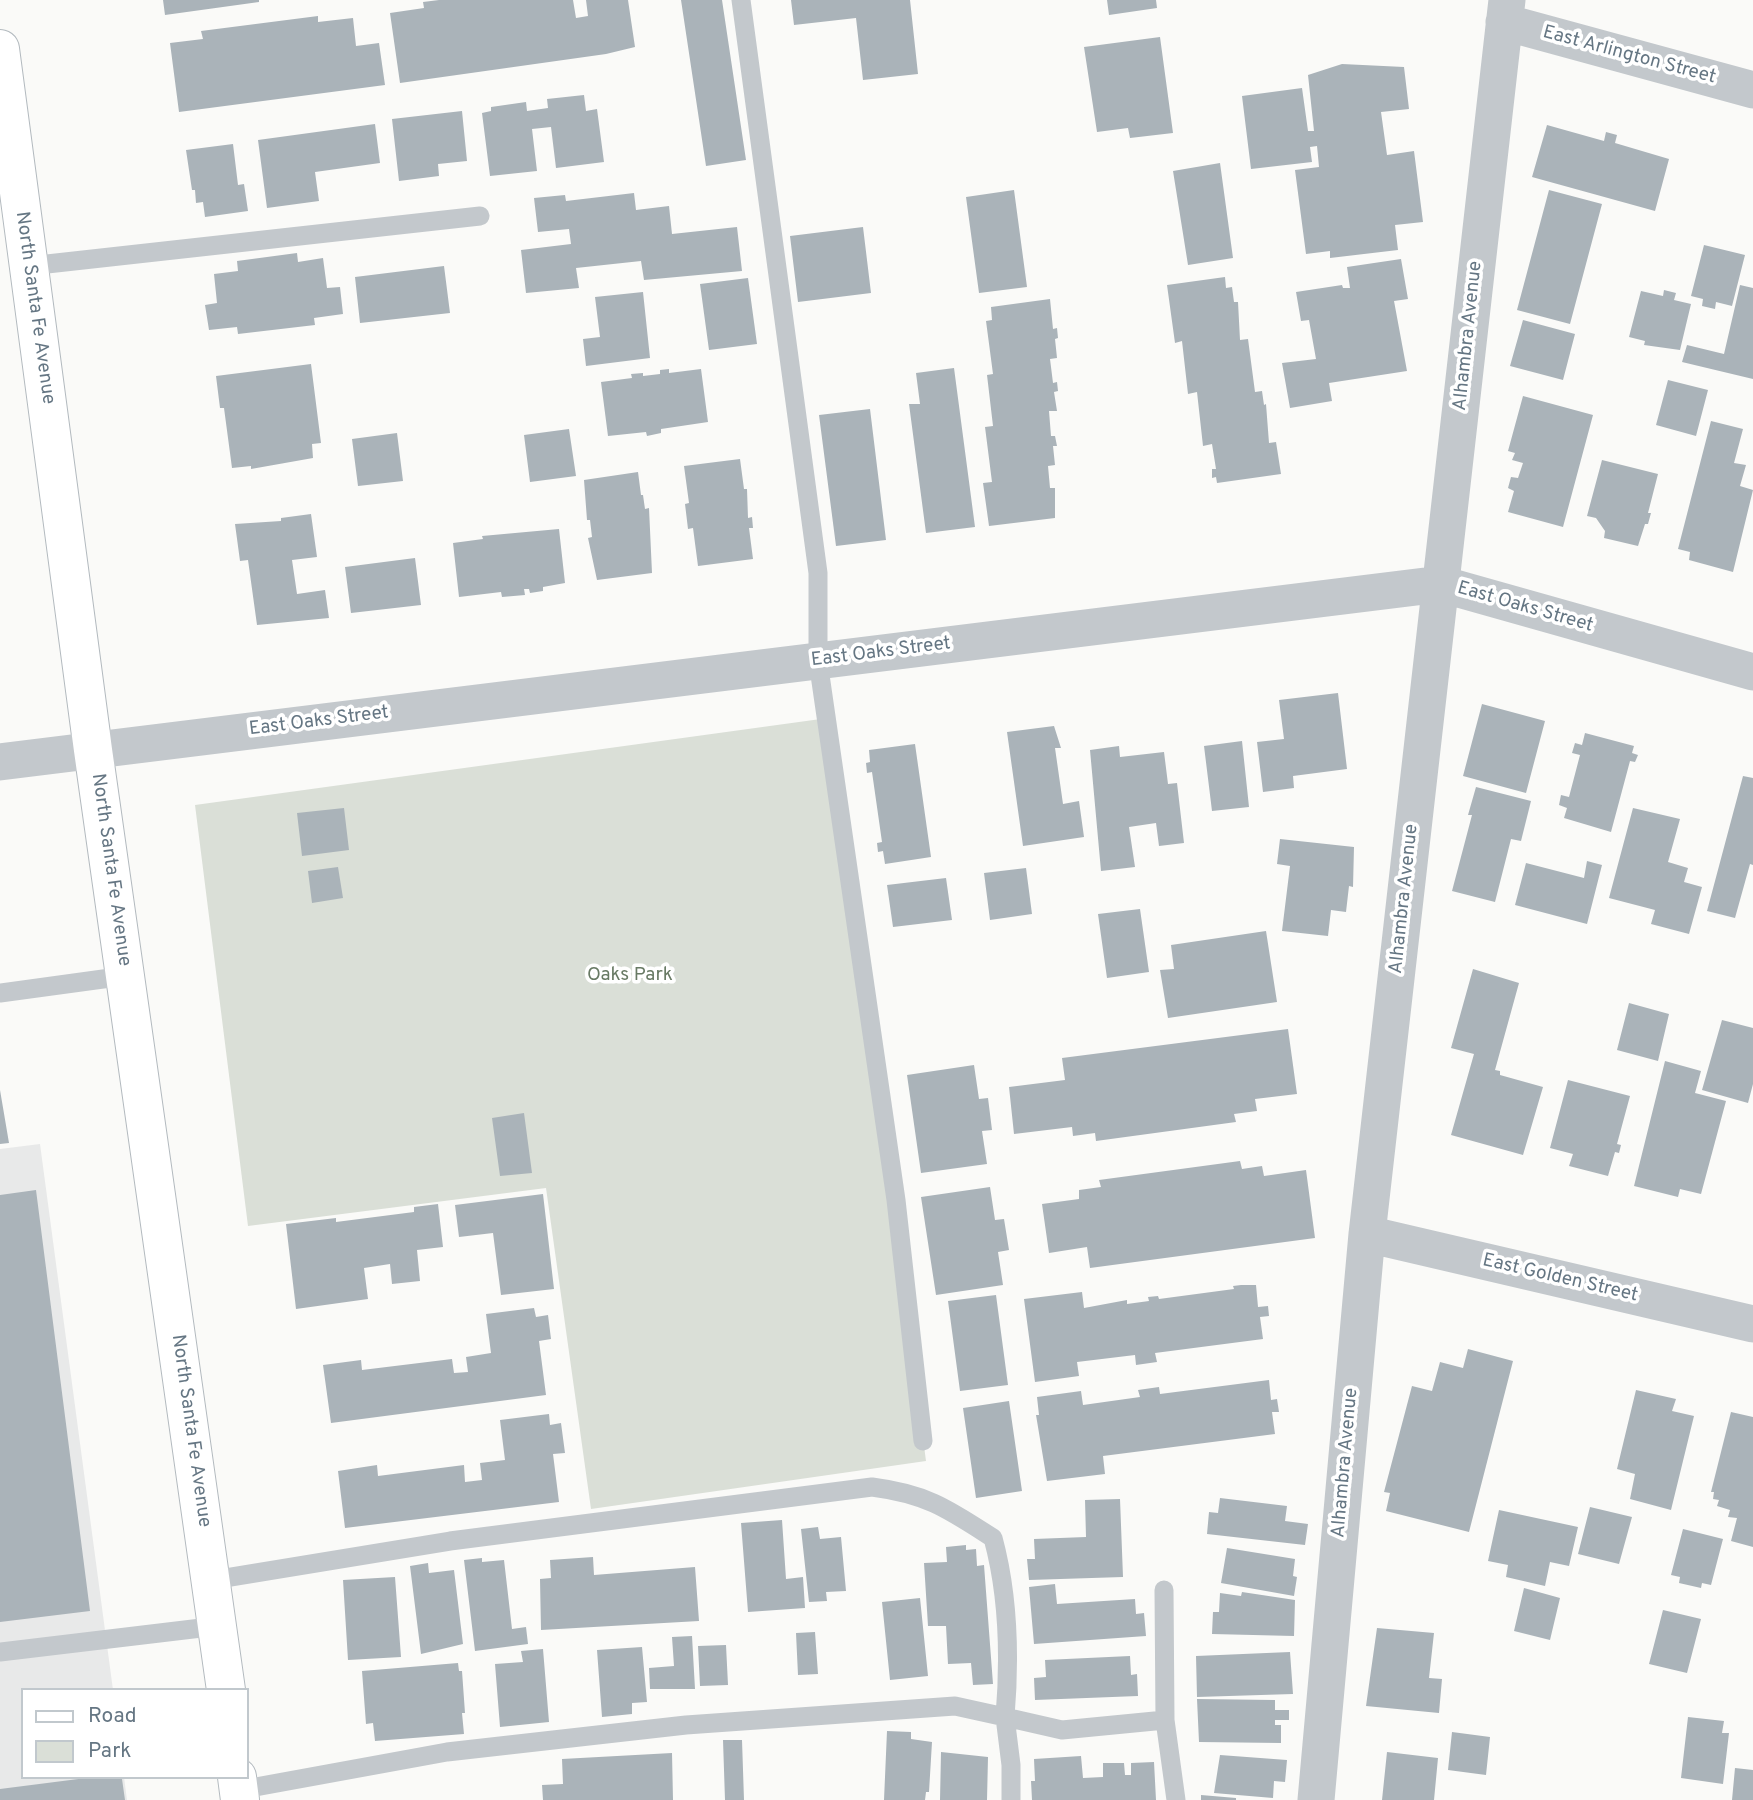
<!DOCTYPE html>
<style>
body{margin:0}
#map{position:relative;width:1753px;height:1800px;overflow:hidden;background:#fafaf8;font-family:Overpass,sans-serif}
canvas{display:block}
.legend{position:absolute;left:21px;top:1688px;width:228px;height:91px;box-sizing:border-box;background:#fff;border:2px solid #c1c8cd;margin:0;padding:9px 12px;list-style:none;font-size:21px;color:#657683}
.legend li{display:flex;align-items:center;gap:14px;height:35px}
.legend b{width:35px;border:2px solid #c1c8cd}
</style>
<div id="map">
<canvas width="1753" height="1800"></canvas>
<ul class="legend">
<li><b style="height:9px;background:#fff"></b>Road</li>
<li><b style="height:19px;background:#dadfd7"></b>Park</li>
</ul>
</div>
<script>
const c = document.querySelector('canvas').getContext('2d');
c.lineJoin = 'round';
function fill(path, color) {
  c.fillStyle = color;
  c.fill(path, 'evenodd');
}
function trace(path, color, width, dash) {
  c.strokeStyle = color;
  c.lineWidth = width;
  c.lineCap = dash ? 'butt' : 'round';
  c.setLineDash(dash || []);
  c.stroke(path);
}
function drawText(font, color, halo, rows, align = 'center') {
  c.font = font + ' Overpass,sans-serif';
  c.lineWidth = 7;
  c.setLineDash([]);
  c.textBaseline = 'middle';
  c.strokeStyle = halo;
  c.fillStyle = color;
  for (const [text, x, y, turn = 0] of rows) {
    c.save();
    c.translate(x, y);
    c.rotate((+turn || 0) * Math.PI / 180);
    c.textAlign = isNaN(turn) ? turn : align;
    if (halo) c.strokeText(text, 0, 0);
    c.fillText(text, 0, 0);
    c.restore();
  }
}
fill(new Path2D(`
 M 40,1144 L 113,1690 L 23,1690 L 23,1777 L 124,1777 L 127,1800 L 0,1800 L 0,1149 Z`), '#e8e9e9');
fill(new Path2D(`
 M 828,718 L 926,1461 L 591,1509 L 546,1188 L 248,1226 L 195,805 Z`), '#dadfd7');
fill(new Path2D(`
 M 163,0 L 259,0 L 259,2 L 165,15 Z
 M 439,0 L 573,0 L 576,18 L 588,16 L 586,0 L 628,0 L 635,47 L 606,54 L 400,83 L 390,13 L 424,8 L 423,2 Z
 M 681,0 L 722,0 L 746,160 L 706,166 Z
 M 791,0 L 910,0 L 918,74 L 863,80 L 856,18 L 794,25 Z
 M 1107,0 L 1156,0 L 1157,8 L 1109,15 Z
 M 318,16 L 318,22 L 353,18 L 356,46 L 379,43 L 385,85 L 179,112 L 170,43 L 203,39 L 201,31 Z
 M 1160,37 L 1173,133 L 1130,138 L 1128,128 L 1097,132 L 1084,47 Z
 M 1342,64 L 1404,67 L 1409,109 L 1381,112 L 1387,155 L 1414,151 L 1423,222 L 1395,225 L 1398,250 L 1330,258 L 1330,251 L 1306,254 L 1295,170 L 1319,167 L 1317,146 L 1310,147 L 1312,162 L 1251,169 L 1242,96 L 1302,88 L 1308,131 L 1314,131 L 1308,75 Z
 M 584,95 L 586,111 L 597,109 L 604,162 L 556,168 L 551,127 L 532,129 L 537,171 L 490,176 L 482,113 L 491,111 L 491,107 L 526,102 L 527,111 L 548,108 L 547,99 Z
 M 462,111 L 467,161 L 438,164 L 439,176 L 399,181 L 392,119 Z
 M 375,124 L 380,163 L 315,172 L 319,201 L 267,208 L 258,140 Z
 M 1547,125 L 1604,141 L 1606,132 L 1617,135 L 1615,143 L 1669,159 L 1655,211 L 1532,177 Z
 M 233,144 L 238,185 L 244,184 L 248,211 L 205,217 L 203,202 L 196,203 L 195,190 L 192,190 L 186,150 Z
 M 1220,163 L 1233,258 L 1188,265 L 1173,171 Z
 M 1014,190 L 1027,287 L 979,293 L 966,197 Z
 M 1549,190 L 1602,204 L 1570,324 L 1517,310 Z
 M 634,193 L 636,210 L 669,206 L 672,234 L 737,227 L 742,271 L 644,280 L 641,261 L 576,268 L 579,288 L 526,293 L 521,250 L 571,244 L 569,229 L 538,232 L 534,198 L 565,195 L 566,201 Z
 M 863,227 L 871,293 L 798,302 L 790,236 Z
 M 1704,245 L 1745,255 L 1732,306 L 1716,302 L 1715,309 L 1702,306 L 1703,299 L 1691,296 Z
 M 297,253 L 298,262 L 323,258 L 327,288 L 340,287 L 343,314 L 314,318 L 315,325 L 238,334 L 237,327 L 209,330 L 205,305 L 217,303 L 214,274 L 238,271 L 237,261 Z
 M 1401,259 L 1408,299 L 1394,301 L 1407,371 L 1329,383 L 1332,401 L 1290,408 L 1282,363 L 1316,359 L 1309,320 L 1301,321 L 1296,292 L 1342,285 L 1343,288 L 1350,288 L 1347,267 Z
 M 444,266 L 450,313 L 360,323 L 355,277 Z
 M 1225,277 L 1226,288 L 1232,287 L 1234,302 L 1238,302 L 1240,340 L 1248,339 L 1255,392 L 1262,391 L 1264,405 L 1266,404 L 1269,443 L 1276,442 L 1281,474 L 1217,483 L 1216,477 L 1212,478 L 1212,469 L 1216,469 L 1212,444 L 1203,446 L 1197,392 L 1188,394 L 1182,341 L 1175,343 L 1167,285 Z
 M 748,278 L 757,344 L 709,350 L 700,284 Z
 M 1740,285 L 1753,288 L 1753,379 L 1682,362 L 1687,345 L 1724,354 Z
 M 1664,290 L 1676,293 L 1674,300 L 1691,304 L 1680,350 L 1644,345 L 1645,341 L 1629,337 L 1641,291 L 1663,296 Z
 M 643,292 L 650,358 L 586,366 L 583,339 L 600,337 L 595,297 Z
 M 1050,299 L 1053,329 L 1057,328 L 1058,338 L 1055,339 L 1057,358 L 1050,359 L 1053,383 L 1057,382 L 1058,391 L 1054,392 L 1057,411 L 1049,411 L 1051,436 L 1055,436 L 1057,446 L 1053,446 L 1055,465 L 1048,466 L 1050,488 L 1055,488 L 1055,518 L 989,526 L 983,483 L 992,482 L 985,427 L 993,426 L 987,375 L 993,374 L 986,321 L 992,320 L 991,307 Z
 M 1523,320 L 1575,334 L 1563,380 L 1510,366 Z
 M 311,364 L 321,443 L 312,444 L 313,458 L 251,469 L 251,466 L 232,468 L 224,408 L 220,408 L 216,376 Z
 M 954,368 L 975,527 L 926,533 L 909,404 L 920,404 L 916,373 Z
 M 669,369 L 669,373 L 701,369 L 708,422 L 661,429 L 661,433 L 647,436 L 646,432 L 608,436 L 601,382 L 632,378 L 631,374 L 643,373 L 643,376 L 660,374 L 660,370 Z
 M 1668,380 L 1708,390 L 1696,436 L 1656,425 Z
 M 1523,396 L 1593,415 L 1563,527 L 1508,512 L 1514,491 L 1508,488 L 1511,477 L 1518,478 L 1523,463 L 1512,460 L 1515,453 L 1508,451 Z
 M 870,409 L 886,540 L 836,546 L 819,415 Z
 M 1711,421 L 1743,429 L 1734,463 L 1746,465 L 1740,486 L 1753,490 L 1733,572 L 1689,560 L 1690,552 L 1678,549 Z
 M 569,429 L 576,476 L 530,482 L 524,435 Z
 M 397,433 L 403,481 L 358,486 L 352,439 Z
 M 740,459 L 744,489 L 747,489 L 748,518 L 752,517 L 753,528 L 749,528 L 753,559 L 698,566 L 693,528 L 688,529 L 685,504 L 689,503 L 684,466 Z
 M 1602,460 L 1658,474 L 1648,513 L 1651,513 L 1648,524 L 1645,524 L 1638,546 L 1604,538 L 1605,531 L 1596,518 L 1587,516 Z
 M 638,472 L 641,495 L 643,495 L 645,509 L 649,508 L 652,573 L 597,580 L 588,538 L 592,537 L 590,520 L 587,520 L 584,480 Z
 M 311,514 L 317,557 L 292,560 L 297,594 L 325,590 L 329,618 L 257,625 L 248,560 L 240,561 L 235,524 L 281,521 L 281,518 Z
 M 559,529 L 565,583 L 543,587 L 543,591 L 530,593 L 529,589 L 524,589 L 525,595 L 502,597 L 501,592 L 459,597 L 453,543 L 483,539 L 482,536 Z
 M 415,558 L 421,605 L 351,613 L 345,567 Z
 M 1338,693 L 1347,769 L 1293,776 L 1294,788 L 1263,792 L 1257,742 L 1284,739 L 1279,700 Z
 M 1482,704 L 1545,721 L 1526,793 L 1463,776 Z
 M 1054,726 L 1061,748 L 1055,748 L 1063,804 L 1079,801 L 1084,837 L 1023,846 L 1007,732 Z
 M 1585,733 L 1634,746 L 1632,753 L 1638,755 L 1635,762 L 1630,761 L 1611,832 L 1564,818 L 1567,808 L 1559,805 L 1561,795 L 1569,797 L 1580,755 L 1572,753 L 1575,743 L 1582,745 Z
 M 1242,741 L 1249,807 L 1212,811 L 1204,746 Z
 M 915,744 L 931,857 L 885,864 L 883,851 L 878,852 L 877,843 L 882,842 L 872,772 L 867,773 L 866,763 L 870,762 L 869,750 Z
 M 1119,746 L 1120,757 L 1164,752 L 1168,784 L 1177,783 L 1184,843 L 1159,846 L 1156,823 L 1129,827 L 1135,867 L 1101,871 L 1090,750 Z
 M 1743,776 L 1753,778 L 1753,865 L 1750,864 L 1735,918 L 1707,911 Z
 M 1476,787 L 1531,801 L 1521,841 L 1511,839 L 1495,902 L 1452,891 L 1472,815 L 1468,815 Z
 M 344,808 L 349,850 L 302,856 L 297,813 Z
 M 1633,808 L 1680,819 L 1668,862 L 1688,868 L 1684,882 L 1702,887 L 1689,934 L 1651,924 L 1655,910 L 1609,898 Z
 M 1280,839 L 1354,847 L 1353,887 L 1349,886 L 1346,912 L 1331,910 L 1328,936 L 1282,931 L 1290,866 L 1277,864 Z
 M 1587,861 L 1602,865 L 1587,924 L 1515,905 L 1526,863 L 1584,878 Z
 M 338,867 L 343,898 L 312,903 L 308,871 Z
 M 1026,868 L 1032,914 L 990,920 L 984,873 Z
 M 946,878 L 952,920 L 893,927 L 887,885 Z
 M 1140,909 L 1149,972 L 1107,978 L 1098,914 Z
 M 1266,931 L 1277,1002 L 1168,1018 L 1160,970 L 1174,969 L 1171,945 Z
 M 1473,969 L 1519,983 L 1495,1070 L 1500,1071 L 1500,1075 L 1543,1087 L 1523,1155 L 1451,1135 L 1474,1054 L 1451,1048 Z
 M 1629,1003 L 1669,1014 L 1658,1061 L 1617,1050 Z
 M 1722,1020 L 1753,1028 L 1753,1084 L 1748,1103 L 1702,1090 Z
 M 1288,1029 L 1297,1094 L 1255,1099 L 1257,1111 L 1234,1114 L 1236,1122 L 1096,1141 L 1095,1133 L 1073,1136 L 1072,1127 L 1014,1134 L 1009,1087 L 1065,1080 L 1062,1058 Z
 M 1665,1061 L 1701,1071 L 1695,1093 L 1726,1101 L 1701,1194 L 1680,1189 L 1678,1197 L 1634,1186 Z
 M 974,1065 L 979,1099 L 988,1098 L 992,1130 L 982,1131 L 987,1164 L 921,1173 L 907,1075 Z
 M 1568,1080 L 1630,1096 L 1617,1144 L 1621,1145 L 1619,1153 L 1615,1152 L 1608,1176 L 1569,1166 L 1573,1154 L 1550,1148 Z
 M 0,1090 L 9,1143 L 0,1144 Z
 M 524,1113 L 532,1173 L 500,1176 L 492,1118 Z
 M 1240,1161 L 1242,1169 L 1262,1166 L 1264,1176 L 1306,1170 L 1315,1238 L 1090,1268 L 1087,1247 L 1049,1253 L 1042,1204 L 1079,1199 L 1079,1190 L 1101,1187 L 1099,1180 Z
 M 990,1187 L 995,1220 L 1004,1219 L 1009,1250 L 998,1252 L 1003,1285 L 936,1295 L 921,1197 Z
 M 36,1190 L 90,1611 L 0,1622 L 0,1195 Z
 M 543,1194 L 554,1289 L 501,1295 L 493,1233 L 459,1237 L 455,1205 Z
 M 438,1204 L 443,1247 L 417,1250 L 420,1281 L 392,1284 L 390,1264 L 364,1268 L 368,1299 L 296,1309 L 286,1224 L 336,1218 L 336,1222 L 414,1212 L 414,1207 Z
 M 1241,1285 L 1256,1285 L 1258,1307 L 1268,1306 L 1269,1316 L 1260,1317 L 1263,1339 L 1155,1353 L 1157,1362 L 1136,1365 L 1135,1355 L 1077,1362 L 1079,1376 L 1035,1382 L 1024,1299 L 1082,1292 L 1084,1308 L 1127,1300 L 1127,1304 L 1149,1301 L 1148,1297 L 1158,1296 L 1159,1299 L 1234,1289 L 1233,1286 Z
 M 996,1295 L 1008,1385 L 960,1391 L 948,1301 Z
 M 534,1308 L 536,1317 L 548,1315 L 551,1339 L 539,1341 L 546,1395 L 331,1423 L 323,1365 L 361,1360 L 362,1370 L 452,1359 L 454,1373 L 468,1372 L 466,1357 L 491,1353 L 486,1314 Z
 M 1468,1349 L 1513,1361 L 1469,1532 L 1386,1511 L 1390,1493 L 1384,1492 L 1412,1386 L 1432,1391 L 1440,1362 L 1463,1368 Z
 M 1269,1380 L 1271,1400 L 1277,1399 L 1279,1412 L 1272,1412 L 1275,1434 L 1103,1456 L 1105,1474 L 1047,1481 L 1036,1415 L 1039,1415 L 1037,1397 L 1081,1391 L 1083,1405 L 1140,1397 L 1138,1390 L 1159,1387 L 1160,1394 Z
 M 1636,1390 L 1676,1399 L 1672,1411 L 1694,1416 L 1671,1510 L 1630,1499 L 1635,1474 L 1617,1469 Z
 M 1009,1401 L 1022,1491 L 976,1498 L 963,1408 Z
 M 1731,1412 L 1753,1417 L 1753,1547 L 1731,1541 L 1737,1518 L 1728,1517 L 1730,1510 L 1717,1506 L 1719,1500 L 1713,1499 L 1714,1492 L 1711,1492 Z
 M 549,1414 L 550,1425 L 561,1423 L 565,1453 L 553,1454 L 559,1502 L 345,1528 L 338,1471 L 377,1465 L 378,1476 L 464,1465 L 465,1482 L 482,1480 L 480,1463 L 505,1460 L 500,1420 Z
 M 1220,1498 L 1287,1506 L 1285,1521 L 1308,1524 L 1305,1545 L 1207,1534 L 1209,1512 L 1218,1513 Z
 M 1120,1499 L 1123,1577 L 1029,1580 L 1027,1559 L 1035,1559 L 1034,1539 L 1086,1537 L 1085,1500 Z
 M 1590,1507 L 1632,1517 L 1619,1564 L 1578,1554 Z
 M 1499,1510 L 1578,1527 L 1569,1566 L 1550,1562 L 1545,1586 L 1506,1577 L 1508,1565 L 1488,1561 Z
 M 782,1520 L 786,1579 L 803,1577 L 805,1608 L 748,1612 L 741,1523 Z
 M 818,1527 L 820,1539 L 841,1537 L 846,1591 L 826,1592 L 827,1601 L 809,1602 L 801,1529 Z
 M 1683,1529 L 1723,1539 L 1711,1585 L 1702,1583 L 1701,1588 L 1679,1583 L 1680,1577 L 1671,1575 Z
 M 966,1545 L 966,1550 L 976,1549 L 977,1566 L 984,1565 L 993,1684 L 973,1685 L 971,1663 L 948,1664 L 946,1626 L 928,1626 L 924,1563 L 947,1562 L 946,1547 Z
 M 1227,1548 L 1295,1559 L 1293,1576 L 1297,1577 L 1294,1596 L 1221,1583 Z
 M 593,1557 L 594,1575 L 695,1567 L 699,1621 L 541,1630 L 540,1579 L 551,1578 L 550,1560 Z
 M 482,1558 L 482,1562 L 504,1560 L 512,1629 L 526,1627 L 528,1644 L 475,1651 L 464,1560 Z
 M 428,1563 L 429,1573 L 454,1570 L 463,1644 L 421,1654 L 410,1566 Z
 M 395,1577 L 401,1657 L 348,1660 L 343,1580 Z
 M 1055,1584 L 1057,1604 L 1135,1599 L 1136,1614 L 1144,1613 L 1146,1636 L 1034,1644 L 1029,1587 Z
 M 1524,1588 L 1560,1598 L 1550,1640 L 1514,1631 Z
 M 1242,1592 L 1295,1600 L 1294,1636 L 1212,1634 L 1213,1612 L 1219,1612 L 1220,1593 L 1241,1596 Z
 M 920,1598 L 928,1676 L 890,1680 L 882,1602 Z
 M 1663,1610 L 1701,1619 L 1687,1673 L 1649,1664 Z
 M 1377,1628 L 1434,1633 L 1429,1678 L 1442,1679 L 1439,1713 L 1366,1706 Z
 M 815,1632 L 818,1674 L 798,1675 L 796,1633 Z
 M 692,1636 L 695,1689 L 650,1689 L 649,1668 L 674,1666 L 672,1637 Z
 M 726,1645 L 728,1685 L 700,1686 L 698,1646 Z
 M 642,1647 L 647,1702 L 632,1703 L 632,1714 L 602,1717 L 597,1650 Z
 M 543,1649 L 549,1722 L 500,1727 L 495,1664 L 523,1662 L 521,1651 Z
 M 1290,1652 L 1293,1694 L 1197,1697 L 1196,1656 Z
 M 1130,1656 L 1131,1675 L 1137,1674 L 1138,1696 L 1035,1700 L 1034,1678 L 1046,1677 L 1045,1660 Z
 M 458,1663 L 459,1671 L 462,1671 L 465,1713 L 462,1713 L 464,1734 L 375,1741 L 373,1723 L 366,1724 L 362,1671 Z
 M 1197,1699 L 1275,1700 L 1275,1710 L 1289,1710 L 1289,1720 L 1275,1720 L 1275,1725 L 1281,1725 L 1281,1743 L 1199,1742 Z
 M 1688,1717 L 1724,1721 L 1722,1733 L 1729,1733 L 1723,1784 L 1681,1778 Z
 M 887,1731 L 911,1732 L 911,1739 L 932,1742 L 929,1792 L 926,1792 L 925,1800 L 884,1800 Z
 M 1452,1732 L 1490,1737 L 1486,1775 L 1448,1770 Z
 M 723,1740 L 742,1740 L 744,1800 L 725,1800 Z
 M 941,1752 L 988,1757 L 987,1800 L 940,1800 Z
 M 1387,1752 L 1438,1758 L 1434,1800 L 1382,1800 Z
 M 672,1753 L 673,1800 L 543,1800 L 542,1785 L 563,1784 L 562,1759 Z
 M 1220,1755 L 1287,1760 L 1285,1782 L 1274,1781 L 1273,1798 L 1214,1793 Z
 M 1081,1756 L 1083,1778 L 1103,1777 L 1103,1763 L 1124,1763 L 1125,1775 L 1131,1775 L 1131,1763 L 1154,1762 L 1156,1800 L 1032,1800 L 1031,1781 L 1035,1781 L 1034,1759 Z
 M 1735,1768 L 1753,1770 L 1753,1800 L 1732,1800 Z
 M 94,1777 L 122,1779 L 125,1800 L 0,1800 L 0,1789 Z
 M 1201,1795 L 1236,1798 L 1236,1800 L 1201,1800 Z`), '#aab3b9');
const secondary = new Path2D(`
 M 0,49 L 93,750 L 226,1690
 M 237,1777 L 240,1800`);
trace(secondary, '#b3babf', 40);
trace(new Path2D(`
 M 741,0 L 818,573 L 818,661 L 896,1200 L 923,1441
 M 29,266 L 480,216
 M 0,993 L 125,976
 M 212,1580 L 450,1541 L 872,1487 C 927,1494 948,1509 993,1538 C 1009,1597 1010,1657 1005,1717 L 1062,1730 L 1165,1720 L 1176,1800
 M 1164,1590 L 1165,1720
 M 0,1652 L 218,1626
 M 239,1790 L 447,1752 L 686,1725 L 955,1706 L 1005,1717 L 1011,1765 L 1011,1800`), '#c3c8cc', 19);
trace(new Path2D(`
 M 1504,22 L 1753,90
 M 0,762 L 1441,584 L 1753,672
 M 1367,1234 L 1753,1324
 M 1316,1800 L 1367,1234 L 1507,0`), '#c3c8cc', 37);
trace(secondary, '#fff', 38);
drawText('19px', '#657683', '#fff', [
 ["East Arlington Street",1629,56,15],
 ["North Santa Fe Avenue",34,308,82],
 ["Alhambra Avenue",1469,336,-84],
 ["East Oaks Street",1525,608,16],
 ["East Oaks Street",881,653,-7],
 ["East Oaks Street",319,722,-7],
 ["North Santa Fe Avenue",110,870,82],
 ["Alhambra Avenue",1405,899,-84],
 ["East Golden Street",1560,1279,13],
 ["North Santa Fe Avenue",190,1431,82],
 ["Alhambra Avenue",1346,1463,-85]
]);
drawText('19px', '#687a64', '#fff', [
 ["Oaks Park",630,976]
]);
</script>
